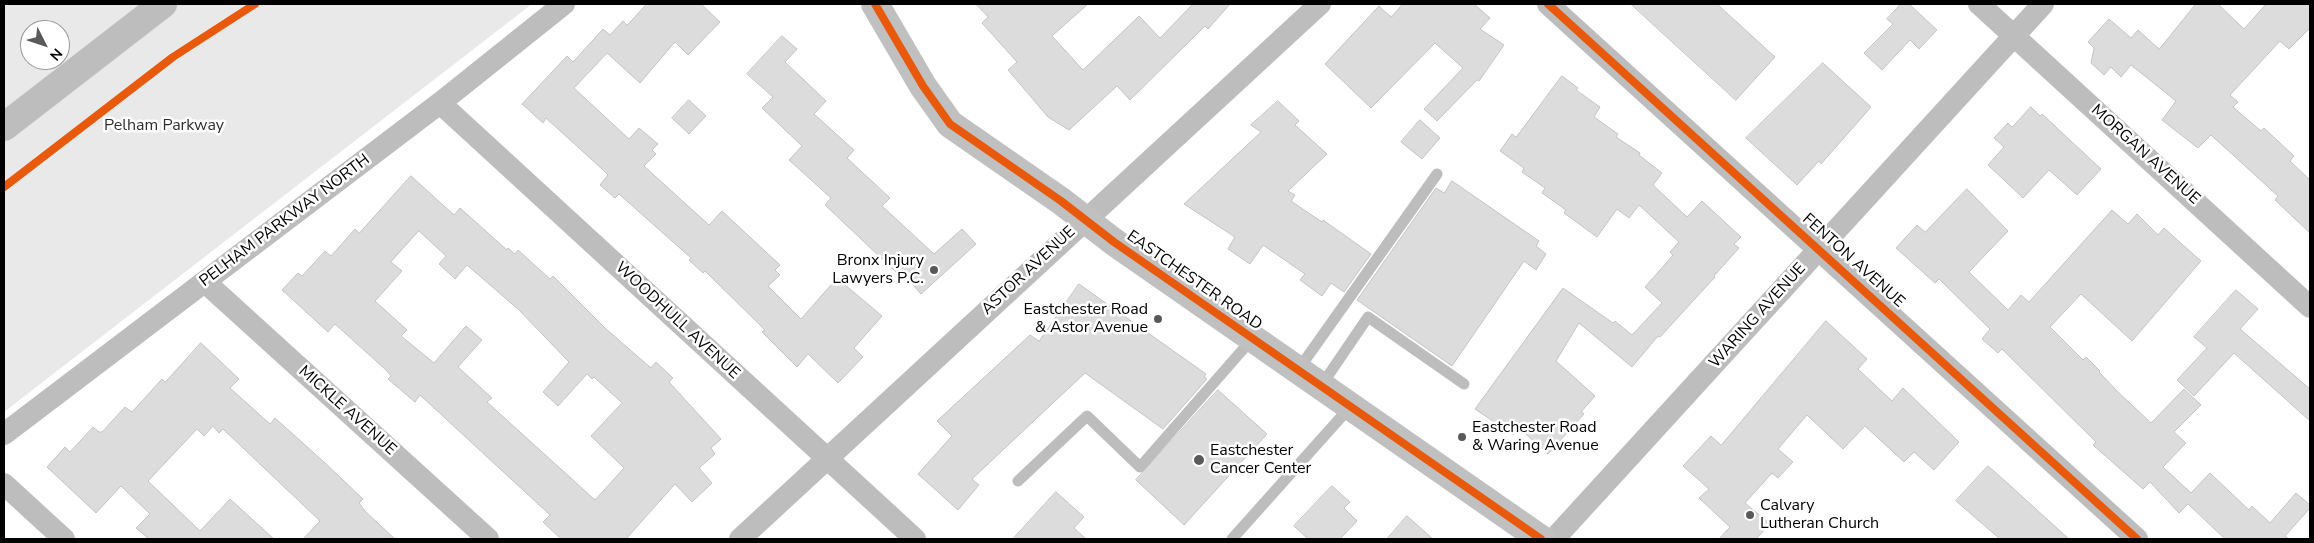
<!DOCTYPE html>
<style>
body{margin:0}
#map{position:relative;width:2314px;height:543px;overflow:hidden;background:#fff;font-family:"Nunito Sans",sans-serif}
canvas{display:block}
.frame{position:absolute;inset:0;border:5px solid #000;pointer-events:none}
.north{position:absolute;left:20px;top:20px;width:50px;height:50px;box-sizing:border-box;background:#fff;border:1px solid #999;border-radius:50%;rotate:131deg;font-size:14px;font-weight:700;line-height:20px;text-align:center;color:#000}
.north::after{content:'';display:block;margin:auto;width:18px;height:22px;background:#595959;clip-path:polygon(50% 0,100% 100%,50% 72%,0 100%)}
</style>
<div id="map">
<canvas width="2314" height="543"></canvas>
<div class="frame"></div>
<div class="north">N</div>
</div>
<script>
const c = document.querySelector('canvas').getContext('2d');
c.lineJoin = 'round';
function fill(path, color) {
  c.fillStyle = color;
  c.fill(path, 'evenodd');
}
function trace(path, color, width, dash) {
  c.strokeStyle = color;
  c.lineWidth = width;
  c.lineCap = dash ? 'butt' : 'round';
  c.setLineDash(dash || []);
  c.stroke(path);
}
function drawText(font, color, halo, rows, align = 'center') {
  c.font = font + ' "Nunito Sans",sans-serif';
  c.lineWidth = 5;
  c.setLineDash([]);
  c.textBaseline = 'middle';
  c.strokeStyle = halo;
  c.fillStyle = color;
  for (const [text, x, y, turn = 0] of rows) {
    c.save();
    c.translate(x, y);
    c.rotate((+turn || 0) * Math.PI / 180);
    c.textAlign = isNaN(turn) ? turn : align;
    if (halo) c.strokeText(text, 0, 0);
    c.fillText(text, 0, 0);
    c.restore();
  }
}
fill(new Path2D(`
 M 4,4 L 532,4 L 4,412 ZM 30,30 L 60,30 L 60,60 L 30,60 Z`), '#e9e9e9');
const building = new Path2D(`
 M 647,4 L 701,4 L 720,22 L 688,55 L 675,42 L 640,83 L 607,53 L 574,88 L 629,139 L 639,128 L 658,144 L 652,150 L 656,154 L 644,166 L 709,225 L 722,211 L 780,265 L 775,270 L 780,275 L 768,286 L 801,319 L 837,278 L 882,316 L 854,348 L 863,357 L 838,383 L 808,354 L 797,367 L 762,332 L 765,330 L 705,271 L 703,273 L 689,260 L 691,258 L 619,194 L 615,198 L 600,185 L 608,175 L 602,169 L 546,118 L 543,123 L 522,104 L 567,56 L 573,62 L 603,29 L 610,35 L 623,21 L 627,25 Z
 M 976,4 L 1088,4 L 1052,36 L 1083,70 L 1139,16 L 1160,38 L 1193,4 L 1230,4 L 1208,29 L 1205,26 L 1130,100 L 1117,86 L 1069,130 L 1048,117 L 1008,70 L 1017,62 L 982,23 L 988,17 Z
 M 1403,4 L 1474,4 L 1490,18 L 1480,29 L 1504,45 L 1479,81 L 1477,80 L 1437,121 L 1424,109 L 1463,68 L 1435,43 L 1371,108 L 1325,64 L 1379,6 L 1391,17 Z
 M 1631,4 L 1717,4 L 1775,57 L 1736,100 Z
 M 1901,4 L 1909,4 L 1937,30 L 1919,49 L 1910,40 L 1882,70 L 1864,53 L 1893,24 L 1887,19 Z
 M 2196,4 L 2218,4 L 2244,29 L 2266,4 L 2310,4 L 2310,28 L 2289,49 L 2280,41 L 2230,95 L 2238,102 L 2233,107 L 2261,131 L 2264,128 L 2294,156 L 2290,161 L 2310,180 L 2310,233 L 2275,200 L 2278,196 L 2211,135 L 2198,148 L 2162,120 L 2176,101 L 2131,65 L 2121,77 L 2111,67 L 2104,75 L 2091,63 L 2094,48 L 2088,42 L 2109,19 L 2131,38 L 2138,30 L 2159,49 Z
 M 782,36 L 797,49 L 785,62 L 826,101 L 814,114 L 854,150 L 847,158 L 890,198 L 882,206 L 934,254 L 962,229 L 976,244 L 921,294 L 901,271 L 898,274 L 825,205 L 831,198 L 789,160 L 802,146 L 762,108 L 773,97 L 747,74 Z
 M 1823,63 L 1871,107 L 1821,164 L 1819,161 L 1797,185 L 1746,138 Z
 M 1562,76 L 1578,88 L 1576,90 L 1600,107 L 1594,117 L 1618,134 L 1616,137 L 1640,153 L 1639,155 L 1662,173 L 1653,185 L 1687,217 L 1702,201 L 1741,237 L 1734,244 L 1739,248 L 1714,276 L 1715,277 L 1660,337 L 1658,336 L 1632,367 L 1579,323 L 1556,361 L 1595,396 L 1581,412 L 1584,414 L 1548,454 L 1518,427 L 1513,435 L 1475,409 L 1563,288 L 1613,323 L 1615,321 L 1632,335 L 1662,303 L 1645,287 L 1667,262 L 1673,255 L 1670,252 L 1679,242 L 1639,205 L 1629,218 L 1617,209 L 1597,237 L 1564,213 L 1566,210 L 1542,193 L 1545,188 L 1522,172 L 1524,168 L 1500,151 L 1512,134 L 1516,137 Z
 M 689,100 L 706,116 L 689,134 L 672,118 Z
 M 1278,101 L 1299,121 L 1295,125 L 1327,154 L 1288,191 L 1295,195 L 1291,201 L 1322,222 L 1323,220 L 1371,254 L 1344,292 L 1331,283 L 1322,296 L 1300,280 L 1305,274 L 1263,245 L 1250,264 L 1228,249 L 1235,237 L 1184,204 L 1261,132 L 1251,125 Z
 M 2031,107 L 2040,116 L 2042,114 L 2101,169 L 2077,195 L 2049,170 L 2023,198 L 1988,165 L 2004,147 L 1994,138 L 2008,123 L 2012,127 Z
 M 1420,120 L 1440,138 L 1422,159 L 1401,142 Z
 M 411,176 L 454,215 L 460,208 L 507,250 L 508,248 L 515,254 L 518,250 L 550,279 L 553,276 L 605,328 L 651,368 L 656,362 L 673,378 L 669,382 L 721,439 L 711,448 L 715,454 L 699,468 L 712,483 L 692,502 L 675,484 L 626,539 L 561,539 L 543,522 L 550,515 L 420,395 L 415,402 L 388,379 L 391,376 L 386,370 L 335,324 L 328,332 L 282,290 L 298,273 L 302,276 L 325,251 L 331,256 L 355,229 L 359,233 ZM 419,231 L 446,256 L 439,264 L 455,279 L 467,265 L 519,310 L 569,362 L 543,392 L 558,406 L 587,374 L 592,379 L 594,377 L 622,403 L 591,436 L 624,468 L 595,500 L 487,402 L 492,398 L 458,367 L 482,340 L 466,326 L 434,363 L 401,336 L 407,330 L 375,301 L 402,271 L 391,262 Z
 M 1452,181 L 1539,241 L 1536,246 L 1546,254 L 1536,270 L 1524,261 L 1452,366 L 1357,300 L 1436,188 L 1444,193 Z
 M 1967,189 L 2008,231 L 1969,272 L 2008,310 L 2021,295 L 2029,302 L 2112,210 L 2128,224 L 2137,214 L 2158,235 L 2164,228 L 2201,261 L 2132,341 L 2081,294 L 2050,327 L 2083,360 L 2086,357 L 2100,371 L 2099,372 L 2117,391 L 2151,423 L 2184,389 L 2201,405 L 2174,432 L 2186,443 L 2163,467 L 2191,493 L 2210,473 L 2249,510 L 2252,506 L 2270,523 L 2296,493 L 2310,505 L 2310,508 L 2285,536 L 2289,539 L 2225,539 L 2188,504 L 2179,513 L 2150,482 L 2143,489 L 2093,445 L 2096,442 L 2002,349 L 1998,353 L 1982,339 L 1990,329 L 1939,279 L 1935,283 L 1896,248 L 1917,225 L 1925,232 Z
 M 1079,284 L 1206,374 L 1204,377 L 1207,379 L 1163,429 L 1085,373 L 972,479 L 979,485 L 958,510 L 918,474 L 952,436 L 937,421 L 1030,335 L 1039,341 Z
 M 2236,290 L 2258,309 L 2240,329 L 2310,389 L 2310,421 L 2234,353 L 2194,396 L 2177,380 L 2207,348 L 2194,337 Z
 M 1826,321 L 1867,359 L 1858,369 L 1892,401 L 1903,388 L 1959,442 L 1934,470 L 1914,452 L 1904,462 L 1865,426 L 1843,449 L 1807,415 L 1778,449 L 1793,462 L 1778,478 L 1772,473 L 1745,503 L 1770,524 L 1756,539 L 1719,539 L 1730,527 L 1699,498 L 1709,489 L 1683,466 L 1711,436 L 1721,445 Z
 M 201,343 L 239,379 L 230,388 L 270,424 L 275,418 L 324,462 L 363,499 L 359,503 L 366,512 L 395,539 L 303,539 L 320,521 L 223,429 L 219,433 L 213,426 L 204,436 L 197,429 L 148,481 L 200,531 L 230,499 L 274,539 L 149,539 L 136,528 L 150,514 L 121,486 L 96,513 L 47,467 L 65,447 L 70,452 L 93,427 L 99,432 L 102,432 L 125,407 L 132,412 L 162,379 L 165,382 Z
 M 1218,390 L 1267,434 L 1184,525 L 1136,480 Z
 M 1988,466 L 2004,480 L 2069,539 L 2000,539 L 1956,501 Z
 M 1332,486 L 1350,502 L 1344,508 L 1357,521 L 1340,539 L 1308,539 L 1294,526 Z
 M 1056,492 L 1084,517 L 1074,528 L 1086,539 L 1013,539 Z
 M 1407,516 L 1433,539 L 1387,539 Z`);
fill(building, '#dcdcdc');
trace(building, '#c4c4c4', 1);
const primary = new Path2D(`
 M 4,127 L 163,4`);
trace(primary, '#dbdbdb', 29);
trace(new Path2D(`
 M 1298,370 L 1437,174
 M 1321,386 L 1368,317 L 1464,384
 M 1018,481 L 1087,416 L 1140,467 L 1253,338
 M 1232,539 L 1351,406`), '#bdbdbd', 11);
trace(new Path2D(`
 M 1548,4 L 2137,539
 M 1979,4 L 2310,307
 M 440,103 L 915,539
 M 205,282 L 488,539
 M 4,434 L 440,103 L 564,4
 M 4,484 L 64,539
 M 740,539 L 1320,4
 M 1554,539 L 2043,4`), '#bdbdbd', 22);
trace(new Path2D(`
 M 875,4 L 923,86 L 950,124 L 1061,201 L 1114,242 L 1541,539`), '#c0c0c0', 28);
trace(primary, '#bdbdbd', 28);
trace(new Path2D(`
 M 875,4 L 923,86 L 950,124 L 1061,201 L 1114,242 L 1541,539
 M 1548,4 L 2137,539
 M 4,187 L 173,57 L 255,4`), '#e8590c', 8);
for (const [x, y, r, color] of [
 [934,270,5,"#595959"],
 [1158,319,5,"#595959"],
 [1462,437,5,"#595959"],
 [1199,460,6,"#595959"],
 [1750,515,5,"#595959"]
]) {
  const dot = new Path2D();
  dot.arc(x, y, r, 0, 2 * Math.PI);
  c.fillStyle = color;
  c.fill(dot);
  trace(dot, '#fff', 2);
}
drawText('16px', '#2e2e2e', '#fff', [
 ["Pelham Parkway",164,126]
]);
drawText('16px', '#000', '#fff', [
 ["MORGAN AVENUE",2145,155,42],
 ["PELHAM PARKWAY NORTH",285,221,-37],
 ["FENTON AVENUE",1853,261,42],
 ["ASTOR AVENUE",1029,271,-43],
 ["EASTCHESTER ROAD",1194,281,35],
 ["WARING AVENUE",1758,316,-48],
 ["WOODHULL AVENUE",677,321,43],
 ["MICKLE AVENUE",347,411,42]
]);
drawText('16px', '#000', '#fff', [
 ["Bronx Injury",924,261,"right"],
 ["Lawyers P.C.",924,279,"right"],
 ["Eastchester Road",1148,310,"right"],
 ["& Astor Avenue",1148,328,"right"],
 ["Eastchester Road",1472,428],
 ["& Waring Avenue",1472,446],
 ["Eastchester",1210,451],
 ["Cancer Center",1210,469],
 ["Calvary",1760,506],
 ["Lutheran Church",1760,524]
], 'left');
</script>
